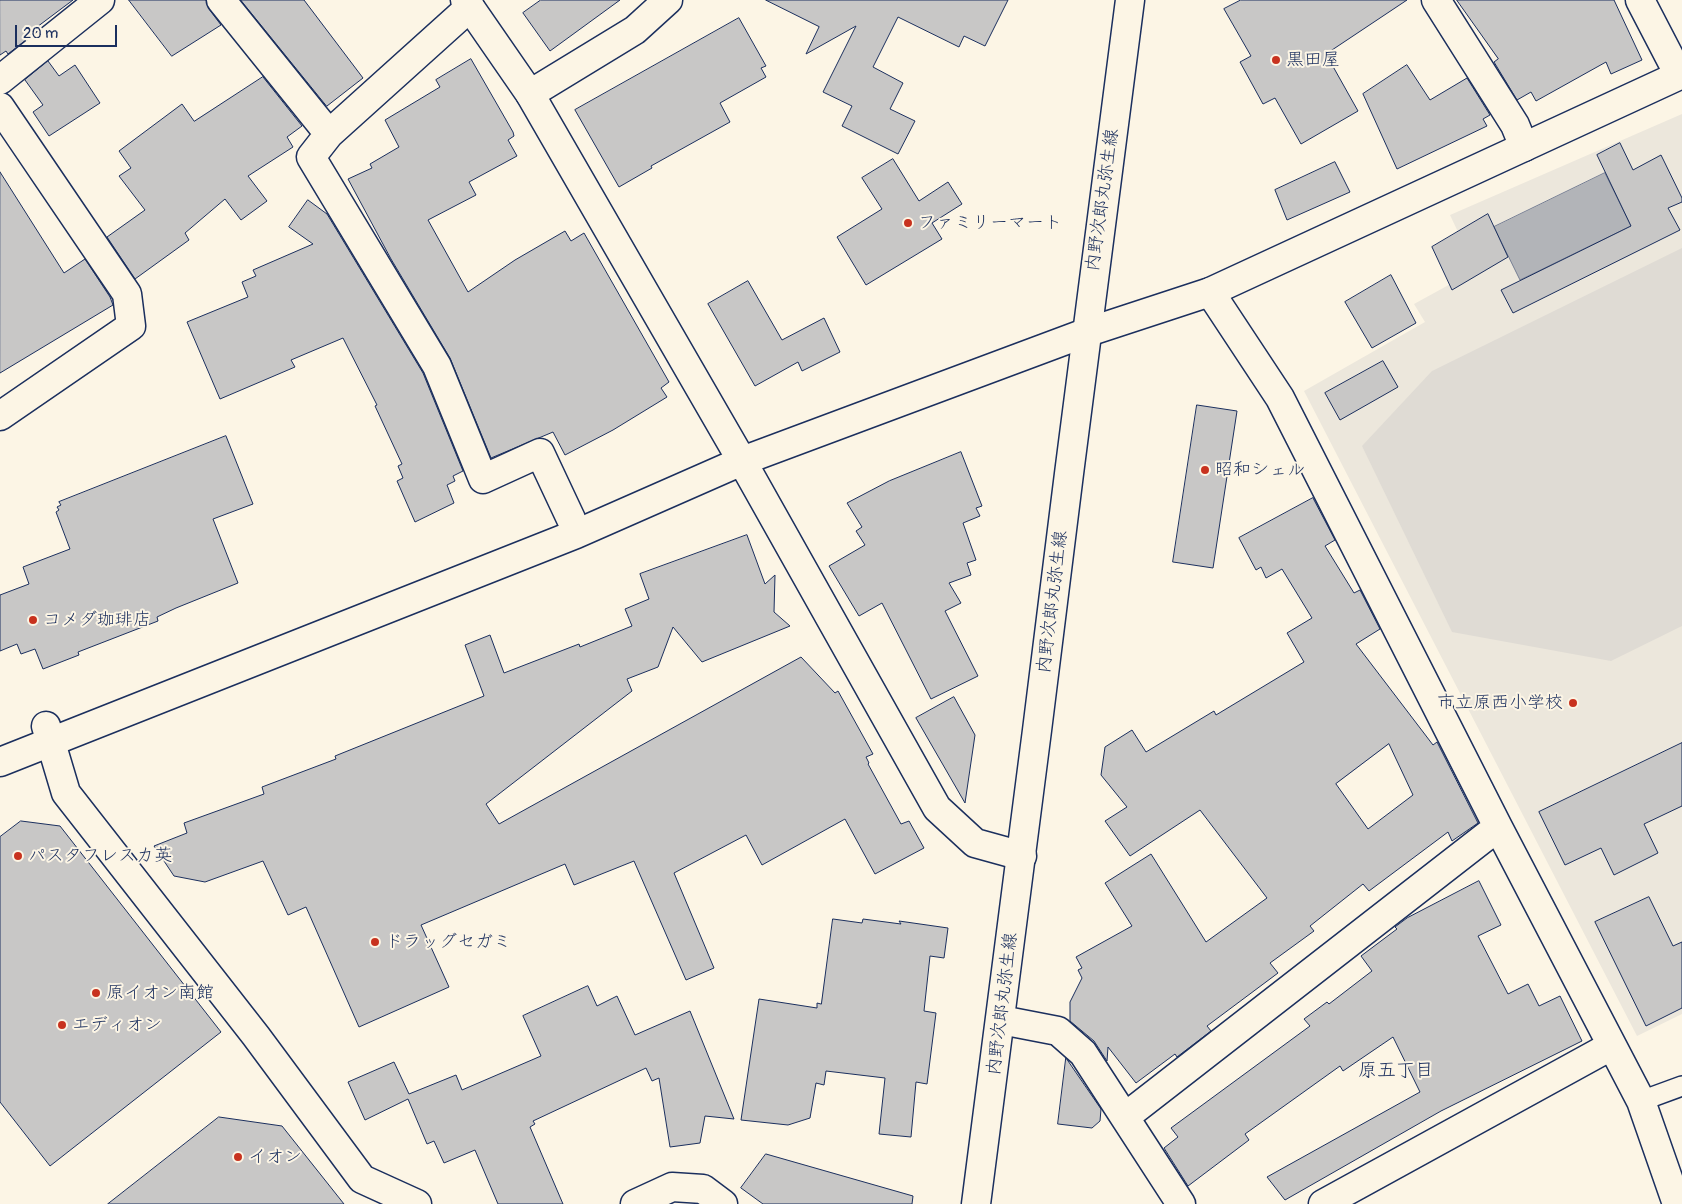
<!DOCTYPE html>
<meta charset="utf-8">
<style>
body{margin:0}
#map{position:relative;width:1682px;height:1204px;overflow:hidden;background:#fcf5e5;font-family:Pangolin,sans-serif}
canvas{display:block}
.scale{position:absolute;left:15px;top:25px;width:102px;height:22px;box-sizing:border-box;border:2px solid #1b2f5e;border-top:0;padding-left:6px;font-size:15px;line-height:18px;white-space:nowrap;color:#1b2f5e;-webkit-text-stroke:4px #fcf5e5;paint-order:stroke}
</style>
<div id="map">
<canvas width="1682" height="1204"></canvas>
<div class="scale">20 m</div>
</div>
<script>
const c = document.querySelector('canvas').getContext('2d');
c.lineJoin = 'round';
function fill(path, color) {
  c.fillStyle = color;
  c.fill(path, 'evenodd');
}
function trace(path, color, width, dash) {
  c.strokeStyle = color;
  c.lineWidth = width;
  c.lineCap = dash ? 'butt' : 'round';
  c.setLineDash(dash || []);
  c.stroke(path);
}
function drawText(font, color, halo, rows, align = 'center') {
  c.font = font + ' Pangolin,"Klee One",sans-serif';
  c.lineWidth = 4;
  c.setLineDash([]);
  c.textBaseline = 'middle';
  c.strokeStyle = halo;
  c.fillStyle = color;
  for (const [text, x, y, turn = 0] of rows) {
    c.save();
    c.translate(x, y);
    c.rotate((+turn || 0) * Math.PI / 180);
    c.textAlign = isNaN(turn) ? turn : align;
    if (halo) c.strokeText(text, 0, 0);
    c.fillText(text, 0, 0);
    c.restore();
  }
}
fill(new Path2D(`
 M 1682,114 L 1682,1014 L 1637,1036 L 1304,391 L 1425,322 L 1414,304 L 1476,270 L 1450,215 Z`), '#ece7dc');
fill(new Path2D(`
 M 1682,248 L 1682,626 L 1611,661 L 1452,632 L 1362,446 L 1432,371 Z`), '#dfdbd4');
const water = new Path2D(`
 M 1605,173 L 1631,226 L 1520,280 L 1494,227 Z`);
fill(water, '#b2b4b8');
trace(water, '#767f94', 1);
const building = new Path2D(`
 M 0,0 L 73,0 L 29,33 L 31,36 L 8,54 L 6,51 L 0,55 Z
 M 129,0 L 206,0 L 209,9 L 221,25 L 172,56 Z
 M 241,0 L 304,0 L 363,78 L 327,106 Z
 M 541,0 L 620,0 L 550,51 L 523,13 Z
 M 766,0 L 1008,0 L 985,46 L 964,36 L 959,47 L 898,17 L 873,67 L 903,83 L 890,109 L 915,121 L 898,154 L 842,126 L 852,106 L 823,92 L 856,26 L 806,54 L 819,27 Z
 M 1241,0 L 1407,0 L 1326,54 L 1358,111 L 1301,144 L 1275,98 L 1263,104 L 1240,62 L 1251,56 L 1224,9 Z
 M 1457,0 L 1614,0 L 1642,60 L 1611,74 L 1606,62 L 1536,101 L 1531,92 L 1517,100 L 1494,62 L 1498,59 Z
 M 739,18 L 766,66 L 761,68 L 766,77 L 720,103 L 730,122 L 651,166 L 652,168 L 619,187 L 575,110 Z
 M 471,59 L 513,132 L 514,136 L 508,140 L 517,156 L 469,182 L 476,195 L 428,220 L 468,292 L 515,260 L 565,231 L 571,241 L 584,233 L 669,382 L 661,388 L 667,397 L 613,430 L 565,455 L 553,432 L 491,458 L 450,358 L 391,259 L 348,179 L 372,168 L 370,164 L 399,147 L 385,120 L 440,87 L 436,80 Z
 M 48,61 L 59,76 L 75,65 L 100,103 L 49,136 L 33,112 L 43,105 L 25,80 Z
 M 1407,65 L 1430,100 L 1467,78 L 1490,115 L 1483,119 L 1487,126 L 1397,169 L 1363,94 Z
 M 263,77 L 302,126 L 287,137 L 293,147 L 248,176 L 267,201 L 241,220 L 225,199 L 185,233 L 189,240 L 135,279 L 107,237 L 145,210 L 119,176 L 131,168 L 119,151 L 182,104 L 194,121 Z
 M 1620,143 L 1633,170 L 1661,155 L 1682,198 L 1682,202 L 1668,208 L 1680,230 L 1513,313 L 1501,290 L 1631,226 L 1597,155 Z
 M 893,159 L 919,201 L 948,182 L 962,204 L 932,223 L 942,239 L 866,285 L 837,237 L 882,209 L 862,178 Z
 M 1335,162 L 1350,192 L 1287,220 L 1275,190 Z
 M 0,172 L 64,273 L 85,259 L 110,297 L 113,305 L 0,373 Z
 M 308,200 L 327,214 L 423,373 L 463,471 L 453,476 L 455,481 L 447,485 L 454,503 L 415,522 L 397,481 L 403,478 L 398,466 L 402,464 L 375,406 L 377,405 L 343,338 L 291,360 L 295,367 L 220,399 L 187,322 L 248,297 L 242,282 L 256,276 L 253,270 L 313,244 L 289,227 Z
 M 1488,214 L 1508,257 L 1452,290 L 1432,247 Z
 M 1391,275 L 1416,323 L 1372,348 L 1345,302 Z
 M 748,281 L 782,340 L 824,318 L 840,352 L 802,371 L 798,362 L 755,386 L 708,304 Z
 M 1383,361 L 1398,387 L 1340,420 L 1325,393 Z
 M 1197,405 L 1237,411 L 1213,568 L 1173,562 Z
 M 226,436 L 253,504 L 213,519 L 238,583 L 176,608 L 157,617 L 158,621 L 78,652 L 79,655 L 43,669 L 35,649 L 21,654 L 17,644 L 0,651 L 0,595 L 29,584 L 23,567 L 70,549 L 56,512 L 59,510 L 57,507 L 61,505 L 59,502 Z
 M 961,452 L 982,506 L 976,508 L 980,516 L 963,523 L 976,560 L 967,563 L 971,575 L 949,583 L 961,603 L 945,611 L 978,676 L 931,699 L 882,603 L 859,616 L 829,566 L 865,545 L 856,531 L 862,527 L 847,503 L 889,481 Z
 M 1313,498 L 1335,540 L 1325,546 L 1354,593 L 1360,590 L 1380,629 L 1356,644 L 1433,745 L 1437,742 L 1478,823 L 1452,841 L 1448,832 L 1369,891 L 1363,884 L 1310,926 L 1314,931 L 1270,963 L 1278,973 L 1207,1026 L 1211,1031 L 1177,1057 L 1175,1054 L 1136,1083 L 1108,1047 L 1107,1061 L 1094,1041 L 1070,1021 L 1070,1002 L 1082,978 L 1078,970 L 1082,968 L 1076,957 L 1132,926 L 1105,883 L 1151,854 L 1206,942 L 1267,898 L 1200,810 L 1130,856 L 1105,821 L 1127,807 L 1101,775 L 1105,747 L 1132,730 L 1146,752 L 1214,711 L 1216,715 L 1304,662 L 1287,633 L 1312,618 L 1282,569 L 1266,578 L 1261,567 L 1256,570 L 1239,538 ZM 1389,744 L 1413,795 L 1368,829 L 1336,784 Z
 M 747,535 L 765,584 L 775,575 L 774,612 L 790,626 L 702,662 L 673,627 L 658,667 L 627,679 L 632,691 L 486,804 L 499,824 L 801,657 L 835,693 L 838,691 L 873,754 L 866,757 L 869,763 L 868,764 L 901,824 L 909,821 L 924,848 L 875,874 L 845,819 L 762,865 L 746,835 L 674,873 L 714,968 L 686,980 L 634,861 L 574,885 L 565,864 L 421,925 L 449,987 L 359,1027 L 306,907 L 288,915 L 263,861 L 205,882 L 174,876 L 154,846 L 187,833 L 184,823 L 264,794 L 262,787 L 336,759 L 335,756 L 484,696 L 465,645 L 490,635 L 504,673 L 579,644 L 580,647 L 632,626 L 625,609 L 649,599 L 640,574 Z
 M 954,697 L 975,735 L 965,803 L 916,718 Z
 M 1682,743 L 1682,806 L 1644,824 L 1658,853 L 1614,875 L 1601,848 L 1565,865 L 1539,812 Z
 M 21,821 L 60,826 L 221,1032 L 50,1166 L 0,1102 L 0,837 Z
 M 1479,881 L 1501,925 L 1478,936 L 1508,994 L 1528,984 L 1539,1006 L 1560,996 L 1582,1041 L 1441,1111 L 1285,1200 L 1267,1177 L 1420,1092 L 1393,1037 L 1343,1071 L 1340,1066 L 1245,1134 L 1249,1140 L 1188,1186 L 1164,1148 L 1178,1137 L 1171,1128 L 1310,1026 L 1304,1019 L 1327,1002 L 1329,1004 L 1372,971 L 1361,956 L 1397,929 L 1395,927 L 1407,918 Z
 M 1649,897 L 1673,946 L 1682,942 L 1682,1008 L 1646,1026 L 1595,922 Z
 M 833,919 L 862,923 L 863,919 L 901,924 L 899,921 L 948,928 L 944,958 L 930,956 L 924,1011 L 936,1013 L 927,1084 L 916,1082 L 911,1137 L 879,1134 L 885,1078 L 826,1071 L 824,1085 L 816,1083 L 810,1118 L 788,1125 L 741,1120 L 759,999 L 817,1008 L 817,1003 L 821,1004 Z
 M 588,986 L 597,1006 L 617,996 L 635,1035 L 690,1011 L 734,1119 L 705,1116 L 700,1143 L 670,1147 L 659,1078 L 652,1081 L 646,1068 L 533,1121 L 535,1124 L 530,1127 L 563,1204 L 498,1204 L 475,1150 L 444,1163 L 434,1141 L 427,1144 L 408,1099 L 365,1120 L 348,1082 L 394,1062 L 409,1094 L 456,1075 L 462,1090 L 541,1056 L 523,1016 Z
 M 1066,1058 L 1101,1109 L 1100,1121 L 1092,1128 L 1058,1124 Z
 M 219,1117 L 282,1126 L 344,1204 L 108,1204 Z
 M 766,1154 L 913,1196 L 912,1204 L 763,1204 L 741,1188 Z`);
fill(building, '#c8c7c6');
trace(building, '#1b2f5e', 1);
const service = new Path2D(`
 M 1641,1101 L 1682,1086`);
const minor = new Path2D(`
 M 221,0 L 329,134
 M 1436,0 L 1515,125 L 1524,147
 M 1640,0 L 1679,75
 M 470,7 L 329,134 L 311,157 L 437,366 L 483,479 L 540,453 L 571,519
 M 0,80 L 100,0
 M 530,94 L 635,30 L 668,0
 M 0,107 L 127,294 L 131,326 L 0,416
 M 1210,292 L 1280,398 L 1498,827 L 1641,1101 L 1677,1204
 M 46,726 L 66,793 L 256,1036 L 362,1179 L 417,1204
 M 1001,1020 L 1058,1031 L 1083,1053 L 1181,1204
 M 1125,1117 L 1498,827
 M 635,1204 L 672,1187 L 703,1189 L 723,1204
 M 1323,1204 L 1611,1046`);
const tertiary = new Path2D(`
 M 465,0 L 530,94 L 742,461 L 937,808 L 975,843 L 1022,856
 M 0,762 L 576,534 L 742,461 L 1085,333 L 1210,292 L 1682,74`);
const secondary = new Path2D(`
 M 976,1204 C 1030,803 1076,401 1130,0`);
trace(service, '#1b2f5e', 22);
trace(minor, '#1b2f5e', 31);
trace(tertiary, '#1b2f5e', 31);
trace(secondary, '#1b2f5e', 31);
trace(service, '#fcf5e5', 19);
trace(minor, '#fcf5e5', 28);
trace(tertiary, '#fcf5e5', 28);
trace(secondary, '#fcf5e5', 28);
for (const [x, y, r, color] of [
 [1276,60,5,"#c8321e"],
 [908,223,5,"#c8321e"],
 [1205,470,5,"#c8321e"],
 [33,620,5,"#c8321e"],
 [1573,703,5,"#c8321e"],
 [18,856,5,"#c8321e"],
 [375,942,5,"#c8321e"],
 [96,993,5,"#c8321e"],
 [62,1025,5,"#c8321e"],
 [238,1157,5,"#c8321e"]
]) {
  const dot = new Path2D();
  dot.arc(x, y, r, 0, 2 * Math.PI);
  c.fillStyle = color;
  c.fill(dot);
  trace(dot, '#fcf5e5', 2);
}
drawText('18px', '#1b2f5e', '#fcf5e5', [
 ["黒田屋",1286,60],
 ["ファミリーマート",918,223],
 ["昭和シェル",1215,470],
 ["コメダ珈琲店",43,620],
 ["市立原西小学校",1563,703,"right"],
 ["パスタフレスカ英",28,856],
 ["ドラッグセガミ",385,942],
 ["原イオン南館",106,993],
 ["エディオン",72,1025],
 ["イオン",248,1157]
], 'left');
drawText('18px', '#1b2f5e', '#fcf5e5', [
 ["内野次郎丸弥生線",1103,200,-82],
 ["内野次郎丸弥生線",1053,602,-83],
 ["内野次郎丸弥生線",1003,1004,-83]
]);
drawText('19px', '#1b2f5e', '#fcf5e5', [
 ["原五丁目",1396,1071]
]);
</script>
